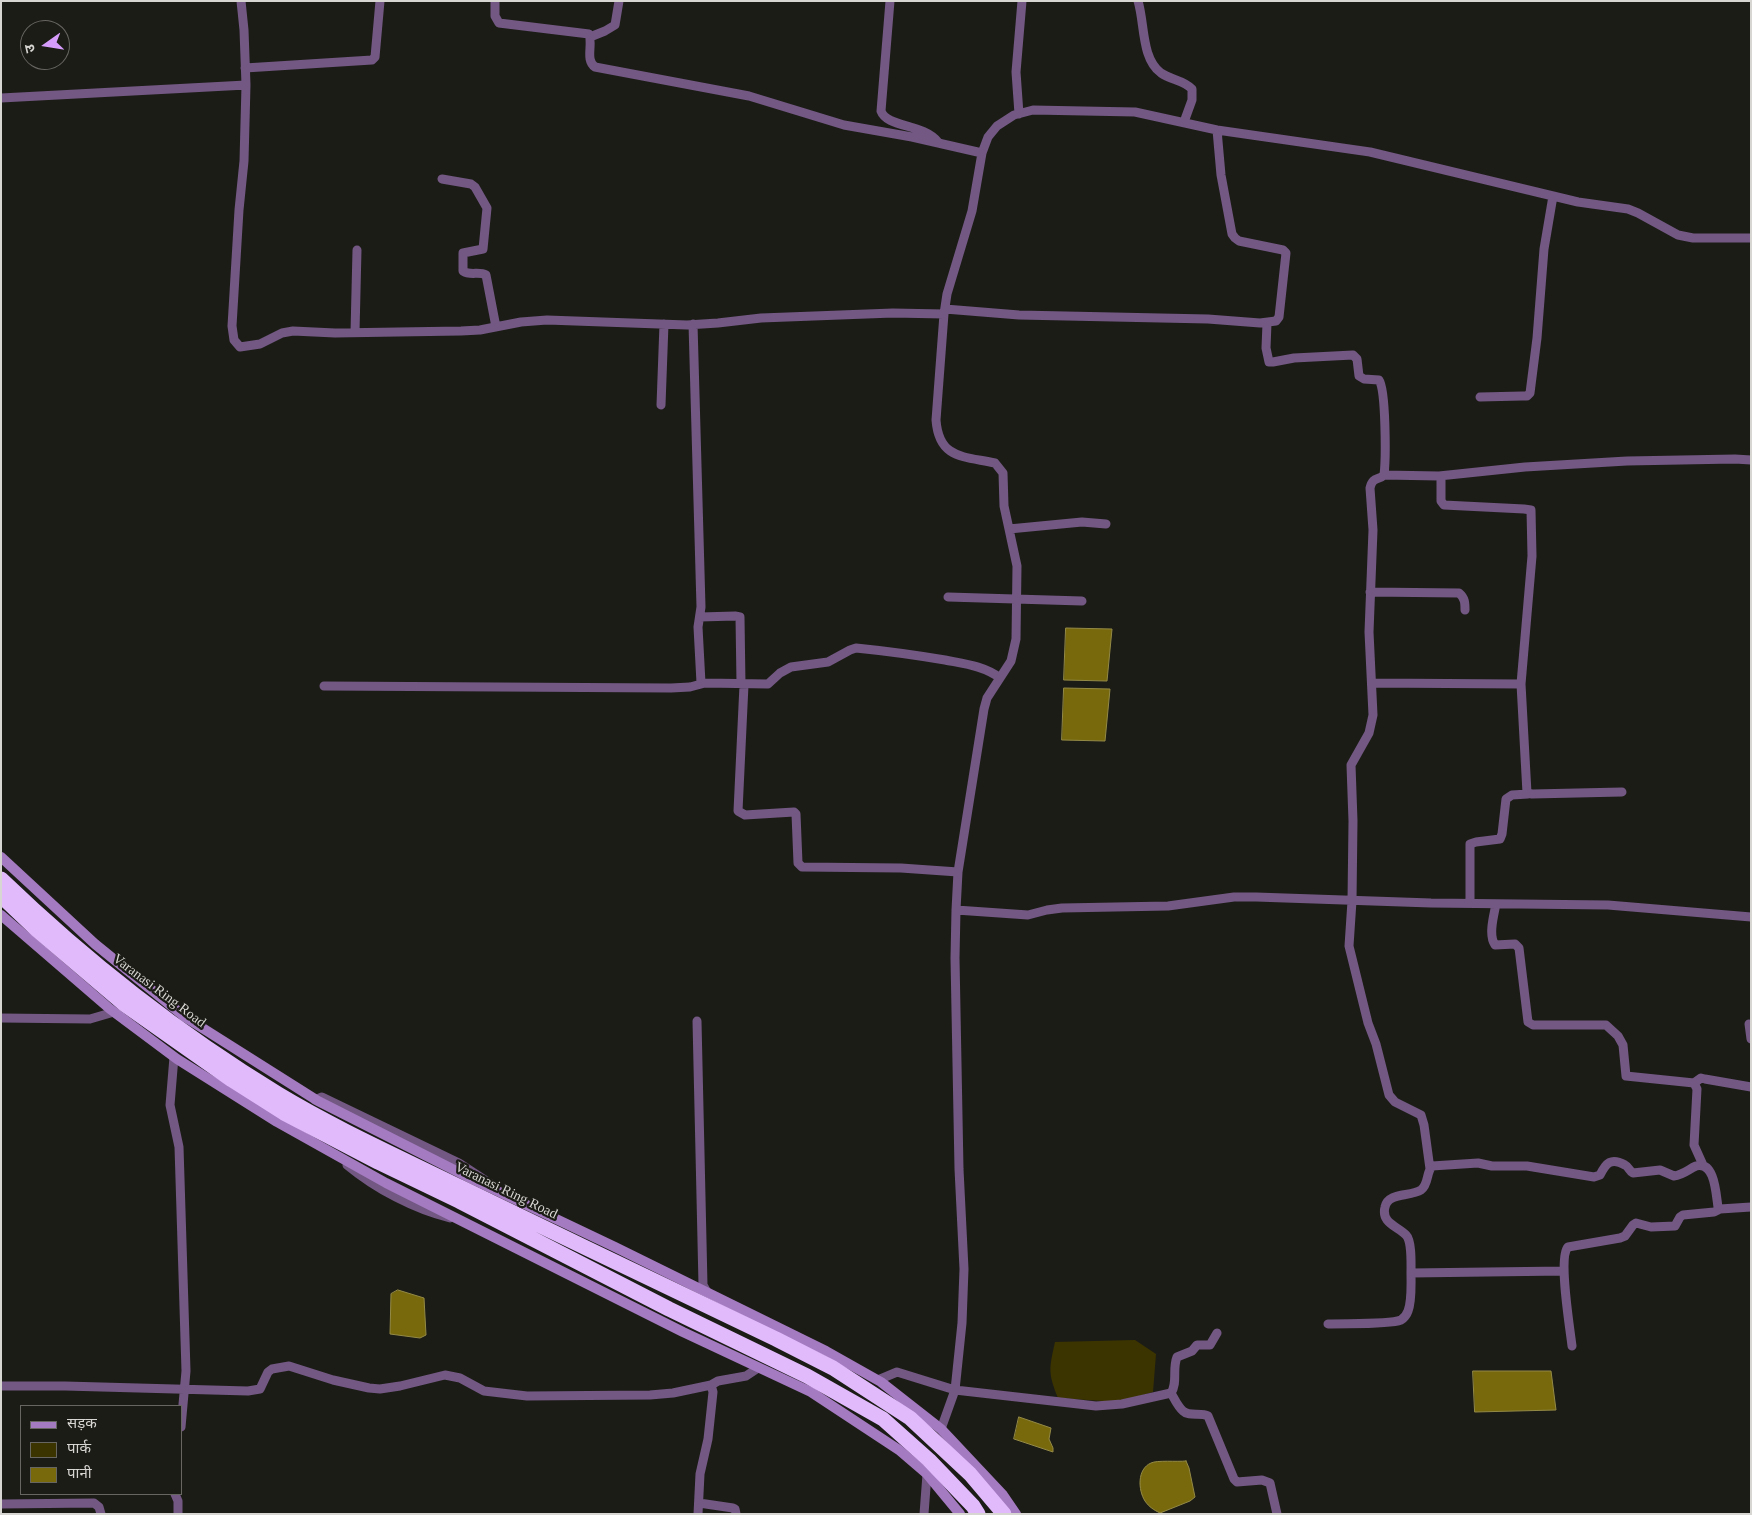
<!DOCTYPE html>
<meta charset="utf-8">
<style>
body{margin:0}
#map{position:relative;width:1752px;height:1515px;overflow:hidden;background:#1c1c16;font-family:Georgia,"Noto Sans Devanagari",serif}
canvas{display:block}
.frame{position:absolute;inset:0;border:2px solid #d7d6d2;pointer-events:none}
.legend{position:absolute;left:20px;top:1405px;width:162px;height:90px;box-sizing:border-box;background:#1c1c16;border:1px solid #676661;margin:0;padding:6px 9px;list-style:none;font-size:15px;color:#d7d6d2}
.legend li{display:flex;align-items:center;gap:10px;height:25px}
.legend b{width:25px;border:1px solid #676661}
.north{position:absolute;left:20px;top:20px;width:50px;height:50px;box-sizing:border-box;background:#1c1c16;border:1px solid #676661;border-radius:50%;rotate:257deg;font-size:14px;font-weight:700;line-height:20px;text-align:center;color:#d7d6d2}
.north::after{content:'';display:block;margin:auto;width:18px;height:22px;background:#d59cfb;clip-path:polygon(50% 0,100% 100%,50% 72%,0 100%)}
</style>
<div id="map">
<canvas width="1752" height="1515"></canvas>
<div class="frame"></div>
<ul class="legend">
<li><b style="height:6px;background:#a47ac0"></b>सड़क</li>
<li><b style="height:14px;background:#3c3400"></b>पार्क</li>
<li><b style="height:14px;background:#77690c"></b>पानी</li>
</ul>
<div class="north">उ</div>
</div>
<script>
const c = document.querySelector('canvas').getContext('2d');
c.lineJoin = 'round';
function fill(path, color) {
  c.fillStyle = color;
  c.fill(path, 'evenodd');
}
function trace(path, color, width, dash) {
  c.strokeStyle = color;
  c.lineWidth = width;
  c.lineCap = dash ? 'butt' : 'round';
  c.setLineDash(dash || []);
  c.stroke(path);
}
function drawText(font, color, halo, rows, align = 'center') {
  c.font = font + ' Georgia,serif';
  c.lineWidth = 4.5;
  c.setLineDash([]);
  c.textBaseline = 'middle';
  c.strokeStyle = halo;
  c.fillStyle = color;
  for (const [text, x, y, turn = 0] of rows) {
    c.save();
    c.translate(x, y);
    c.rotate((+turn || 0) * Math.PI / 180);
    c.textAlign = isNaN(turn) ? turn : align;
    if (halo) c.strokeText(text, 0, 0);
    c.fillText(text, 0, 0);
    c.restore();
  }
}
fill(new Path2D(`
 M 1135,1340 L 1156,1354 L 1153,1392 L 1118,1402 L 1058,1398 C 1048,1373 1049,1369 1055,1342 Z`), '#3c3400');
const water = new Path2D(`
 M 1066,628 L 1112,629 L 1107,681 L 1064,680 Z
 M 1064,688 L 1110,689 L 1105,741 L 1062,740 Z
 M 398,1290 L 424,1298 L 426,1335 L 420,1338 L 390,1334 L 391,1294 Z
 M 1473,1371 L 1551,1371 L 1556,1410 L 1475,1412 Z
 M 1019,1417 L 1051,1428 L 1049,1439 L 1053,1448 L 1053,1452 L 1014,1439 Z
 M 1186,1461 L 1189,1468 L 1195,1497 L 1190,1501 L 1160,1513 C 1154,1510 1149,1507 1145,1501 C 1138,1490 1137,1469 1151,1463 C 1157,1460 1177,1462 1186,1461 Z`);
fill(water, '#77690c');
trace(water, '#948a47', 1);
trace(new Path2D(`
 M 241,1 L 244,30 L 246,85 L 244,161 L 239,210 L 232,326 L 234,340 L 240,347 L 260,344 L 282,333 L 293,331 L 335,333 L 461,331 L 480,330 L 521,322 L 547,320 L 687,325 L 718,323 L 761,318 L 893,313 L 944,314
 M 495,1 L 495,16 L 499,23 L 589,34 C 593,45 585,60 595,67 L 749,96 L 844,125 L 912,137 L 982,153
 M 890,1 L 881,111 C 887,128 923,123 938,142
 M 1138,1 C 1145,24 1141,58 1161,73 C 1171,80 1184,80 1192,89 L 1192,100 L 1184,122
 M 590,37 L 605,31 L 615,25 L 619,1
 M 245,68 L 372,60 L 375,57 L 380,1
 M 1,98 L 246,85
 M 1019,114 L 1016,72 L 1022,1
 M 442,179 L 471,184 L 475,187 L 487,208 L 483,249 L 463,253 L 463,271 C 470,276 479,271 486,275 L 496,327
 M 945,309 L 1019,315 L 1208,319 L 1260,323 L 1276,321 L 1279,317 L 1286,253 L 1283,250 L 1239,241 L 1235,238 L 1232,234 L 1221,175 L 1217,130
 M 1267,323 L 1266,348 L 1269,362 L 1273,362 L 1294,358 L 1353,355 L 1357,359 L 1359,376 L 1364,379 L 1379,380 C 1386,390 1386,459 1384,475 C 1378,481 1373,476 1370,488 L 1373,530 L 1369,632 L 1373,715 L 1369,733 L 1351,765 L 1353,821 L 1352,901 L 1349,946 L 1368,1023 L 1376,1044 L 1389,1095 L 1395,1102 L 1421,1115 L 1424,1125 L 1430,1169
 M 693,324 L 701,607 L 698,627 L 701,683
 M 355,332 L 357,250
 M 1480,397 L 1522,396 L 1527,396 L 1530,393 L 1537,338 L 1544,249 L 1553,196
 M 661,405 L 664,324
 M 1384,475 L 1439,476 L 1441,478 L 1441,501 L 1444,505 L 1524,509 L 1531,510 L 1532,556 L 1521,684 L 1527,793 L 1532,794 L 1622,792
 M 1439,476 L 1525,467 L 1627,461 L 1735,459 L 1751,460
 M 1009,529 L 1082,522 L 1106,524
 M 1370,592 L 1459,593 C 1465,598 1465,603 1465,610
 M 948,597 L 1082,601
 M 700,617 L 735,616 L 740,617 L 741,684
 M 1372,683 L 1521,684
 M 744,685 L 738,811 L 745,815 L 794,812 L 796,814 L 798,863 L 802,867 L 901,868 L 958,872
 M 324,686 L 671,688 L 690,687 L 705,683 L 768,684 L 780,673 L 791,667 L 828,662 L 850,650 L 856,648 C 886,651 915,655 945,660 C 965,664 984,666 1000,678
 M 1470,903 L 1470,844 L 1476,842 L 1500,839 L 1502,834 L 1506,799 L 1512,795 L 1528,794
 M 1496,904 C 1494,915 1488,935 1495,945 L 1515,944 L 1519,948 L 1528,1022 L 1533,1025 L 1606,1025 L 1618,1036 L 1623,1045 L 1626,1076 L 1694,1083 L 1697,1089 L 1694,1145 L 1703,1165
 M 956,910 L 1028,915 L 1047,910 L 1062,908 L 1168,906 L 1234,897 L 1256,897 L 1431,903 L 1608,905 L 1751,917
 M 1,1018 L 90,1019 L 114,1012
 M 697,1021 L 703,1285 L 707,1292
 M 1749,1024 L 1751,1039
 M 174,1057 L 170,1105 L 179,1147 L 186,1371 L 181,1427
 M 1694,1083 L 1701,1078 L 1705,1079 L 1751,1087
 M 315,1100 L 322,1097 L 459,1163 L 491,1184
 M 347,1165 C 376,1189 414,1209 450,1218
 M 1411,1273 L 1564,1271
 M 1328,1324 C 1344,1323 1388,1325 1401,1320 C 1404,1318 1407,1314 1408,1311 C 1412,1301 1411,1284 1411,1273 C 1411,1264 1412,1241 1406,1235 C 1397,1226 1381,1223 1385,1207 C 1388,1192 1410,1197 1421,1190 C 1429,1184 1426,1173 1432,1166 L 1478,1163 L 1492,1166 L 1527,1166 L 1594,1177 L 1600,1175 C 1606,1163 1611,1157 1625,1165 C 1629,1167 1629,1171 1633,1173 L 1660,1170 L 1674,1176 C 1683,1175 1689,1169 1696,1166 C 1715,1160 1716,1195 1718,1207 L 1720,1209 L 1751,1207
 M 1572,1346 C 1570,1328 1558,1257 1568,1247 L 1620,1238 L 1625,1236 L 1633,1225 L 1636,1223 L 1651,1227 L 1675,1226 L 1680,1217 L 1683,1215 L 1714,1212 L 1720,1209
 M 878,1380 L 897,1372 L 955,1390 L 1096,1406 L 1122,1404 L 1171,1393 C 1174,1398 1178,1407 1183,1411 C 1189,1417 1201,1412 1208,1416 L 1234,1479 L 1237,1482 L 1262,1480 L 1270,1483 L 1277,1514
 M 711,1385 L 718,1381 L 746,1376 L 758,1368
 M 1,1386 L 65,1386 L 248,1391 L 260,1389 L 268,1372 L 272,1369 L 289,1366 L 333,1380 L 369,1388 L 380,1389 L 400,1386 L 445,1375 L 460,1378 L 484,1391 L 527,1396 L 650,1395 L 673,1393 L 711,1385 L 713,1392 L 708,1439 L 700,1474 L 698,1514
 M 1171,1393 C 1178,1383 1172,1369 1177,1357 L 1192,1351 L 1197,1345 L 1210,1345 L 1217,1333
 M 941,1429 L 955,1390 L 962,1323 L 964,1269 L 959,1169 L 955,958 L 956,910 L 958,872 L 984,709 L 987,698 L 1011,661 L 1016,639 L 1017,566 L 1004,506 L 1003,473 L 995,463 C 963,456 939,459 936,420 L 944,314 L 947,294 L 972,211 L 982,153 L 988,137 L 997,126 L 1014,115 L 1033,110 L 1135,112 L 1217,130 L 1370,152 L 1578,202 L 1628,209 L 1638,213 L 1678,235 L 1693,238 L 1751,238
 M 175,1494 L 178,1501 L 178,1514
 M 699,1503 L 733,1508 L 735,1509 L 736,1514
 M 1,1504 L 94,1503 L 99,1507 L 101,1514
 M 924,1514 L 927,1474`), '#725883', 9);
trace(new Path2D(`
 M 1,857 L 95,944 L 185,1017 L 318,1101 L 472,1179 L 615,1247 L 826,1351 L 881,1382 L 941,1429 L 1003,1495 L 1016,1514
 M 1,915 L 110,1009 L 177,1059 L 277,1122 L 386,1183 L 683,1332 L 811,1392 L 899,1450 L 927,1474 L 960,1514`), '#a47ac0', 10);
trace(new Path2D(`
 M 1,879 C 85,960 178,1033 278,1094 C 336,1129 399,1157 460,1187 C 565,1238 671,1289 776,1339 L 833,1368 L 910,1418 L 970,1474 L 1004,1514
 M 1,896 L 37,930 L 124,1004 L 232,1080 L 284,1113 L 378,1162 L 459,1201 L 669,1309 L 807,1376 L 883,1419 L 929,1460 L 973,1506 L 978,1514`), '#e1bafc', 15);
drawText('14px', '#d7d6d2', '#1c1c16', [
 ["Varanasi Ring Road",159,991,37],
 ["Varanasi Ring Road",506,1191,26]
]);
</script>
